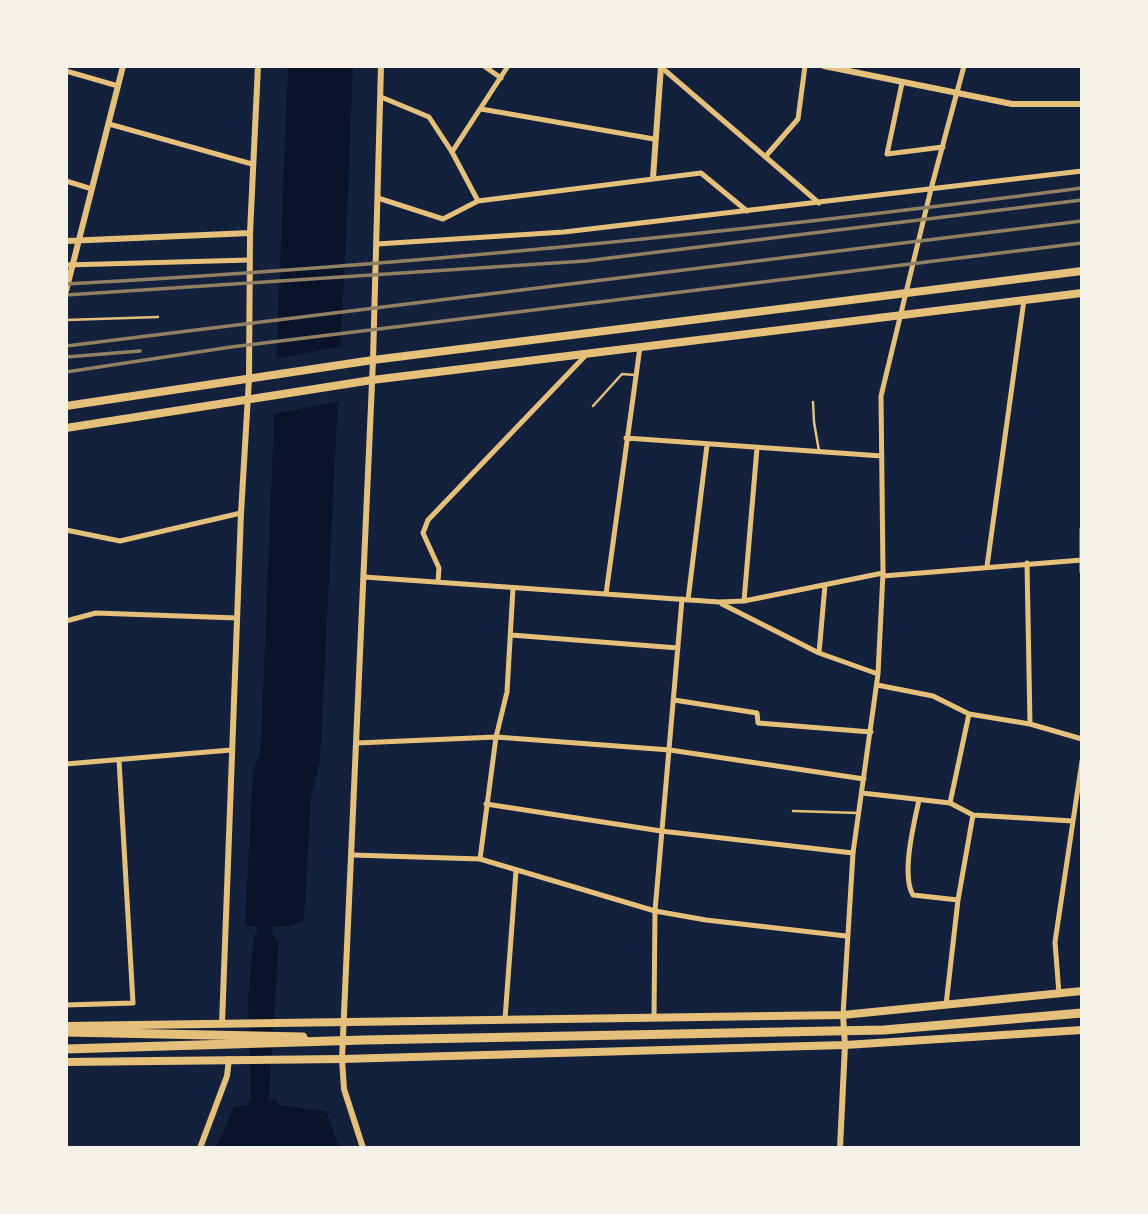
<!DOCTYPE html>
<style>
body{margin:0}
#map{position:relative;width:1148px;height:1214px;overflow:hidden;background:#14213d;font-family:"Open Sans",sans-serif}
canvas{display:block}
.frame{position:absolute;inset:0;border:68px solid #f6f1e7;pointer-events:none}
</style>
<div id="map">
<canvas width="1148" height="1214"></canvas>
<div class="frame"></div>
</div>
<script>
const c = document.querySelector('canvas').getContext('2d');
c.lineJoin = 'round';
function fill(path, color) {
  c.fillStyle = color;
  c.fill(path, 'evenodd');
}
function trace(path, color, width, dash) {
  c.strokeStyle = color;
  c.lineWidth = width;
  c.lineCap = dash ? 'butt' : 'round';
  c.setLineDash(dash || []);
  c.stroke(path);
}
fill(new Path2D(`
 M 288,67 L 353,67 L 347,216 L 320,762 L 311,796 L 304,920 L 289,927 L 273,926 L 272,935 L 275,935 L 275,939 L 279,939 L 269,1099 L 277,1099 L 278,1105 L 326,1111 L 339,1147 L 216,1148 L 234,1106 L 247,1106 L 251,1097 L 248,998 L 254,934 L 257,934 L 257,927 L 245,925 L 253,771 L 260,753 L 262,720 Z`), '#0b132b');
fill(new Path2D(`
 M 344,346 L 342,401 L 272,414 L 274,359 Z`), '#14213d');
trace(new Path2D(`
 M 66,320 L 158,317
 M 813,402 L 814,422 L 819,451
 M 593,406 L 622,374 L 635,375
 M 793,811 L 859,813`), '#e5c07b', 2.5);
trace(new Path2D(`
 M 484,66 L 501,78
 M 661,67 L 819,203
 M 66,71 L 118,86
 M 902,83 L 887,154 L 943,147
 M 381,97 L 429,117 L 452,152 L 478,201
 M 481,109 L 654,139
 M 109,124 L 252,164
 M 452,152 L 508,66
 M 765,157 L 798,119 L 805,66
 M 66,181 L 92,189
 M 378,198 L 443,219 L 478,201 L 701,173 L 747,211
 M 377,244 L 564,232 L 1082,171
 M 66,265 L 250,260
 M 626,438 L 882,456
 M 1082,529 L 1082,572
 M 66,530 L 120,541 L 241,513
 M 1027,563 L 1030,724
 M 987,566 L 1024,300
 M 883,576 L 1082,560
 M 364,577 L 719,602 L 744,601 L 883,573
 M 438,582 L 439,568 L 423,533 L 428,520 L 586,355
 M 606,594 L 640,347
 M 688,600 L 707,445
 M 744,601 L 757,448
 M 722,604 L 819,653 L 878,674
 M 66,621 L 96,613 L 237,618
 M 511,635 L 678,648
 M 819,653 L 825,585
 M 877,685 L 933,696 L 969,714 L 1030,724 L 1082,739
 M 674,700 L 757,713 L 758,723 L 871,732
 M 357,743 L 496,737 L 670,750 L 864,779
 M 66,764 L 231,750
 M 862,793 L 950,803 L 973,815 L 1073,821
 M 919,800 C 914,823 901,875 913,895 L 958,900
 M 950,803 L 969,714
 M 486,804 L 661,831 L 853,853
 M 353,855 L 480,859 L 655,911 L 706,920 L 846,936
 M 480,859 L 496,737 L 507,692 L 513,588
 M 1059,994 L 1055,942 L 1082,761
 M 66,1005 L 133,1003 L 119,760
 M 946,1005 L 958,900 L 973,815
 M 843,1015 L 853,853 L 878,674 L 883,573 L 881,396 L 931,189 L 964,66
 M 654,1018 L 655,911 L 682,599
 M 505,1019 L 516,871`), '#e5c07b', 5);
trace(new Path2D(`
 M 824,66 L 1012,104 L 1082,104
 M 653,178 L 661,66
 M 66,241 L 250,233
 M 66,291 L 123,66
 M 222,1024 L 241,513 L 249,379 L 250,233 L 258,66
 M 200,1148 L 227,1076 L 229,1059
 M 363,1148 L 344,1089 L 342,1059 L 373,360 L 381,66
 M 840,1148 L 845,1045 L 843,1015`), '#e5c07b', 6);
trace(new Path2D(`
 M 66,406 L 373,360 L 1082,271
 M 66,428 L 372,380 L 1082,293
 M 66,1026 L 843,1015 L 1082,991
 M 66,1062 L 342,1059 L 845,1045 L 1082,1030`), '#e5c07b', 8);
trace(new Path2D(`
 M 66,1032 L 303,1037
 M 66,1049 L 364,1040 L 884,1030 L 1082,1013`), '#e5c07b', 9);
trace(new Path2D(`
 M 66,284 C 406,266 745,232 1082,188
 M 66,295 L 585,261 L 1082,200
 M 66,346 L 1082,221
 M 66,357 L 140,351
 M 66,372 L 231,347 L 1082,243`), '#918062', 3.5);
</script>
